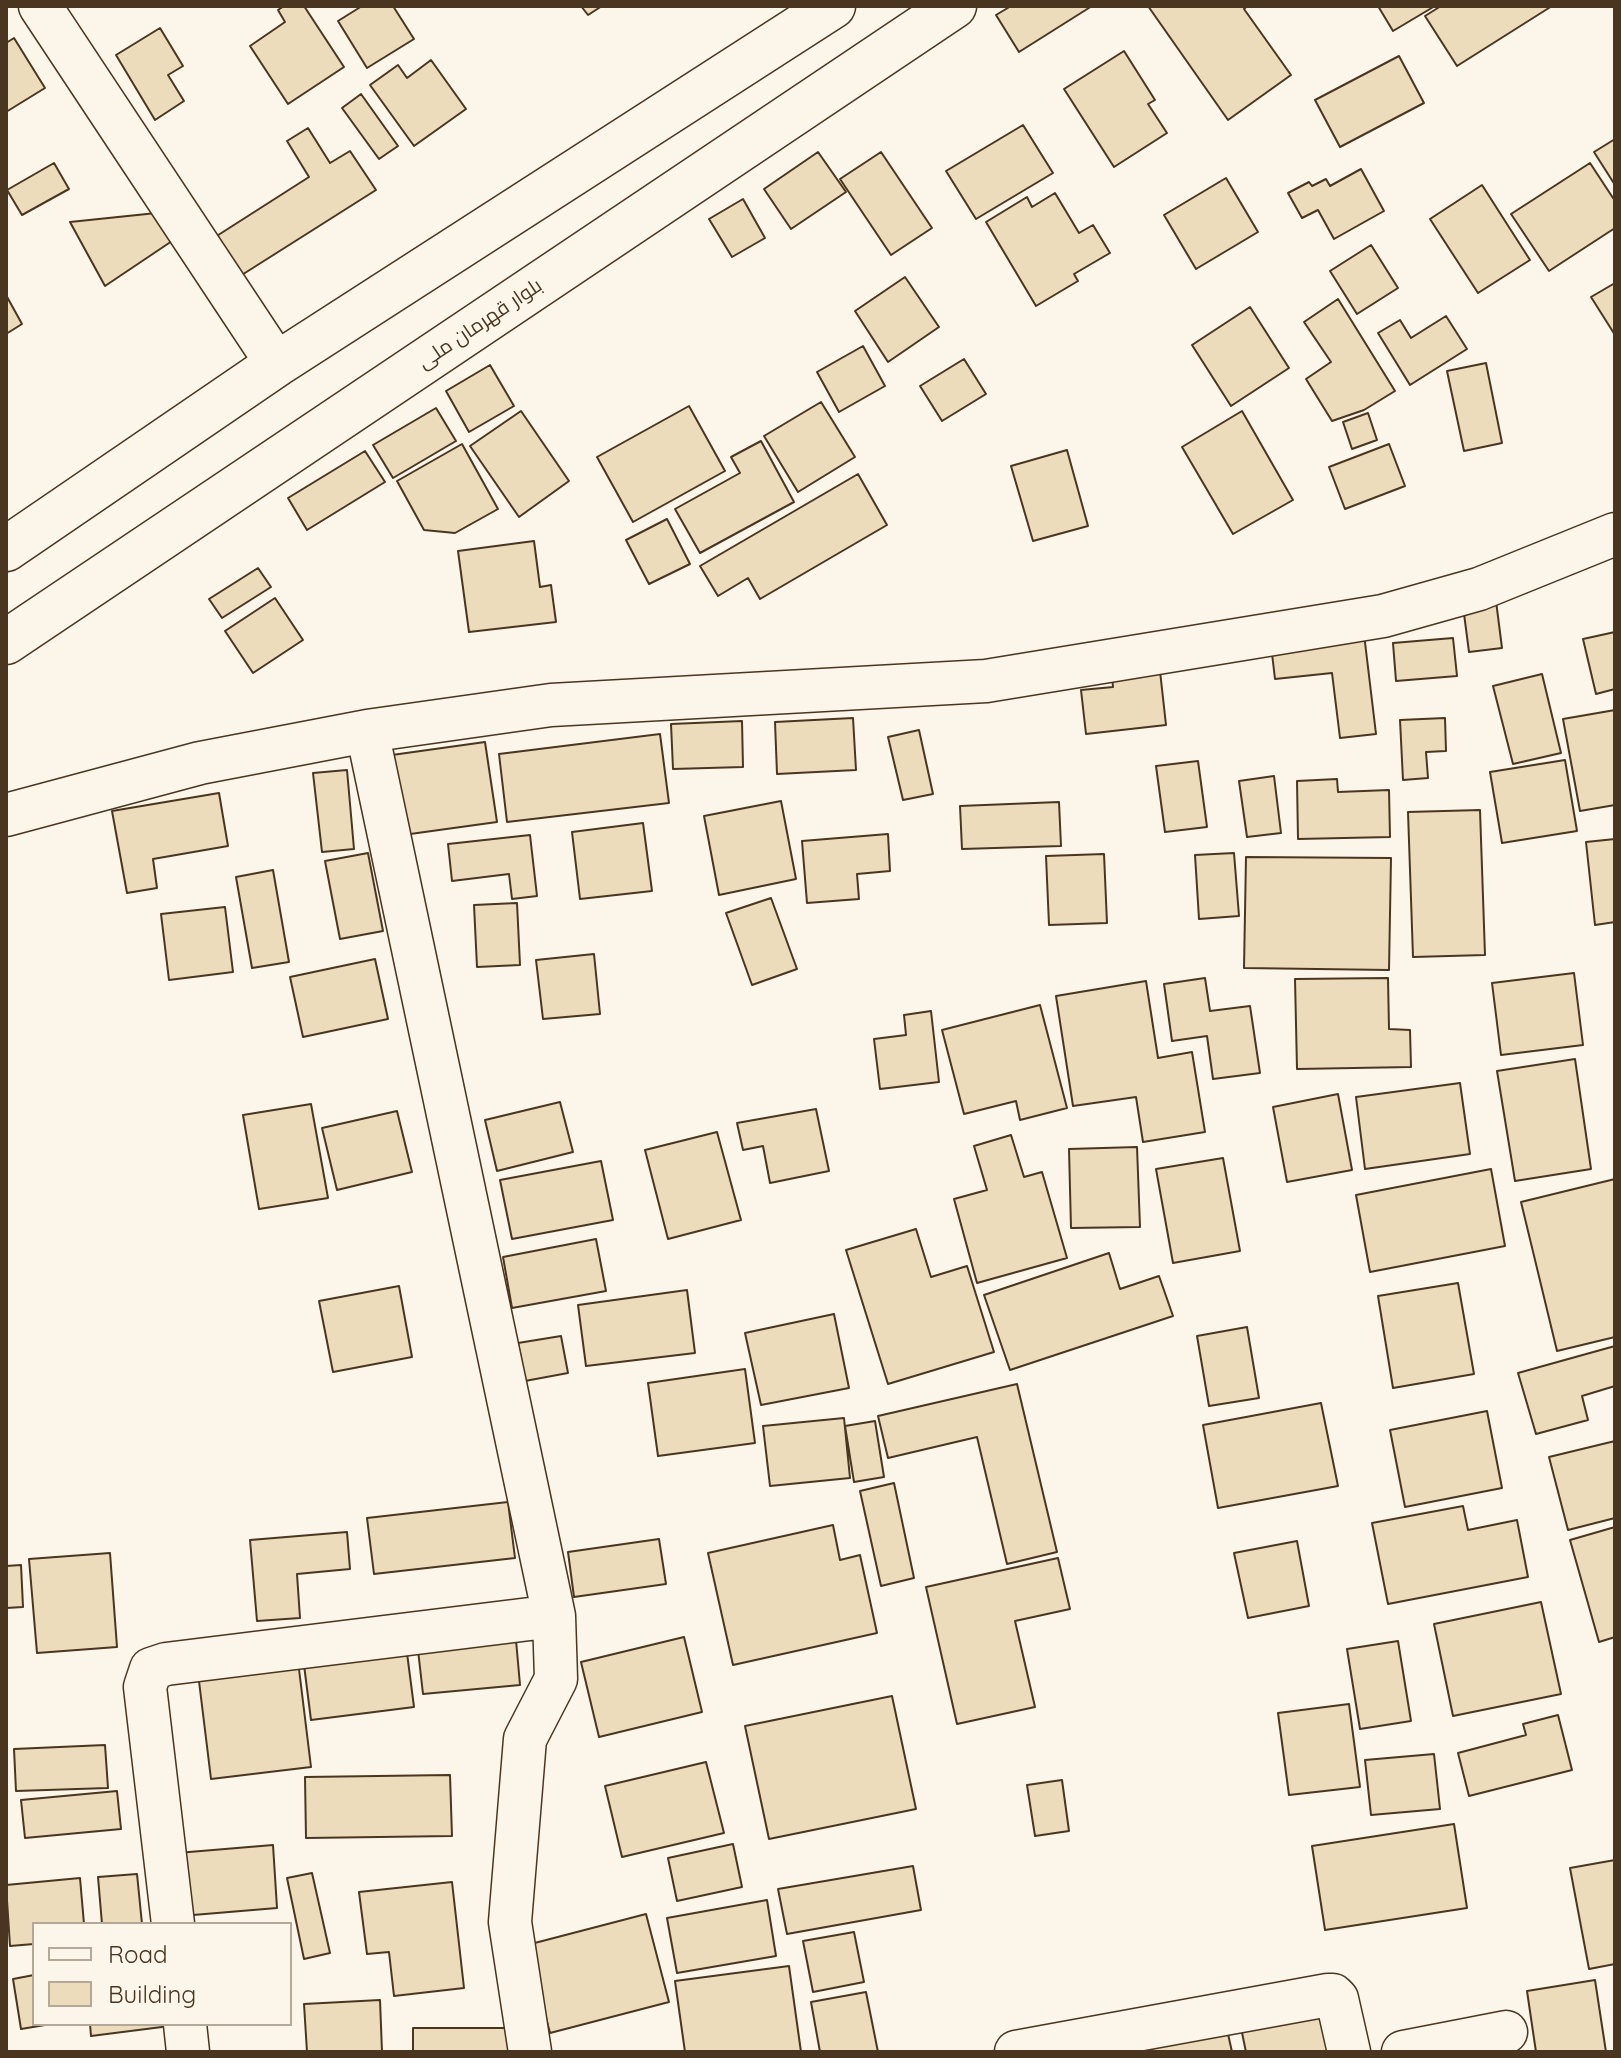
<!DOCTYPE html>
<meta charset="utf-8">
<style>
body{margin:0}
#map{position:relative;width:1621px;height:2058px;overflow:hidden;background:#fbf6e9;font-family:Quicksand,sans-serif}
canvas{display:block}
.frame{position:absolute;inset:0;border:8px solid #4a3520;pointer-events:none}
.legend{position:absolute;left:32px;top:1922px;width:260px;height:104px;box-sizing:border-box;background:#fbf6e9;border:2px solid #b4a999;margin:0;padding:10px 14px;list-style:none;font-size:24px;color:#4a3520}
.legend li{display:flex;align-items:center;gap:16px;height:40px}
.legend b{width:40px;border:2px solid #b4a999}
</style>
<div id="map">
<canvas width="1621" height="2058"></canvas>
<div class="frame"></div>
<ul class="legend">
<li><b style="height:10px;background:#fbf6e9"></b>Road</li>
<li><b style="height:22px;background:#ecdcbc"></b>Building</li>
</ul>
</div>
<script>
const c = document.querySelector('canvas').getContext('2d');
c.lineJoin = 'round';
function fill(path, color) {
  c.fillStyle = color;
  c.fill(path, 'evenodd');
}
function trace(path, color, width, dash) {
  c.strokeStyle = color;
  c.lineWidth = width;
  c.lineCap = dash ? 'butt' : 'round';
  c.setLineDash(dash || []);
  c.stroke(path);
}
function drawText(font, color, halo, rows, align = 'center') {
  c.font = font + ' Quicksand,Cairo,sans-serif';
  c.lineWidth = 6;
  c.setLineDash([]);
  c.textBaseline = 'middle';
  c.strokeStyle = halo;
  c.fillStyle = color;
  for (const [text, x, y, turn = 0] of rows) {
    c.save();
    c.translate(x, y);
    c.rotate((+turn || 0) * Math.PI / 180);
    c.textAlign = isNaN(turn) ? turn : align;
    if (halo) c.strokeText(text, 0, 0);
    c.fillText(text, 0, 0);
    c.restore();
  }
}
const building = new Path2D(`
 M 284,6 L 304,6 L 344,67 L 288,104 L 250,46 L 285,22 L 278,10 Z
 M 362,6 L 393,6 L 414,39 L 367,68 L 338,21 Z
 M 581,6 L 602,6 L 588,15 Z
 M 1011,6 L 1092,6 L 1019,52 L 996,15 Z
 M 1148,6 L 1247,6 L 1244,9 L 1291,75 L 1228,120 Z
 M 1378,6 L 1435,6 L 1393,31 Z
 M 1441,6 L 1552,6 L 1457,66 L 1425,16 Z
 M 160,28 L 183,66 L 168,75 L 184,101 L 155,120 L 116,55 Z
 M 14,38 L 45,88 L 6,112 L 6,43 Z
 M 1124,51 L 1155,100 L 1148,104 L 1167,133 L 1114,167 L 1064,89 Z
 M 1399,56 L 1424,103 L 1340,147 L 1315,100 Z
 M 431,60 L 466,109 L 414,146 L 370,85 L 398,65 L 407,78 Z
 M 361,94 L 398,146 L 379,159 L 342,108 Z
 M 1023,125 L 1053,173 L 976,219 L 946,171 Z
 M 308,128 L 330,163 L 350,151 L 376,190 L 237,278 L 212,239 L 309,177 L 287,141 Z
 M 1615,139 L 1615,185 L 1594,152 Z
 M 818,152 L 846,192 L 791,229 L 764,189 Z
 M 881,152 L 932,228 L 891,255 L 840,179 Z
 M 54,163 L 69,189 L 22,215 L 7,190 Z
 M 1590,163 L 1615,201 L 1615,228 L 1549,271 L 1511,214 Z
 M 1361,169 L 1384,211 L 1334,239 L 1318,210 L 1302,218 L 1288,193 L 1309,182 L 1312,186 L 1326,179 L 1330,186 Z
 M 1226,178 L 1258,232 L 1196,269 L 1164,215 Z
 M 1482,185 L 1530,260 L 1478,293 L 1430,219 Z
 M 1055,193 L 1079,233 L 1093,225 L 1110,253 L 1074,274 L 1078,281 L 1036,306 L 986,222 L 1027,197 L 1032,207 Z
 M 743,199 L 765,238 L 732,257 L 709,219 Z
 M 166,212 L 181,235 L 105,286 L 70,222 Z
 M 1371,245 L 1398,288 L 1357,314 L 1330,271 Z
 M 905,277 L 939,327 L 888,362 L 855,311 Z
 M 1615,283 L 1615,335 L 1591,297 Z
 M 6,295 L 22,324 L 6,334 Z
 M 1338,299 L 1395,391 L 1364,410 L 1332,421 L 1306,379 L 1331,362 L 1304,322 Z
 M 1250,307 L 1289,368 L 1231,406 L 1192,345 Z
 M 1446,316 L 1467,349 L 1410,385 L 1378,333 L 1400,320 L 1411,338 Z
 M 863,346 L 885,386 L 839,412 L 817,372 Z
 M 964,359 L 986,394 L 942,421 L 920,386 Z
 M 1486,363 L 1502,443 L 1464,451 L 1447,371 Z
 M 490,365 L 514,406 L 469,432 L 446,391 Z
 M 821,402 L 855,457 L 798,492 L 764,436 Z
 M 689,406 L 725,471 L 633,522 L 597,457 Z
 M 436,408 L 456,441 L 393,478 L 373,445 Z
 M 521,411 L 569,481 L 519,517 L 470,446 Z
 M 1242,411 L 1293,500 L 1233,534 L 1182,447 Z
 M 1368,413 L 1377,440 L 1352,449 L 1343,422 Z
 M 761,441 L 794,502 L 700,553 L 675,509 L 740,473 L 731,457 Z
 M 462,444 L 498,509 L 455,533 L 424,530 L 397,481 Z
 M 1389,444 L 1405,486 L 1345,509 L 1329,467 Z
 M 1067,450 L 1088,526 L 1033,541 L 1011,466 Z
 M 365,451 L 385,482 L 307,530 L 288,498 Z
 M 858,474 L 887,525 L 760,599 L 748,578 L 718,596 L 700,566 Z
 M 667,519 L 690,564 L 649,584 L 626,540 Z
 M 534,541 L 540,587 L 551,585 L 556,622 L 469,632 L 458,551 Z
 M 258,568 L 271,587 L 222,618 L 209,599 Z
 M 275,598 L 303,640 L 253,673 L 225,631 Z
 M 1496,601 L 1502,648 L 1469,652 L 1463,606 Z
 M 1615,632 L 1615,689 L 1596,694 L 1583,639 Z
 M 1364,634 L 1376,734 L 1340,738 L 1332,673 L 1275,679 L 1271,645 Z
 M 1453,638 L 1457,676 L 1396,681 L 1393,643 Z
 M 1160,671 L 1166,725 L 1086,734 L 1081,690 L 1113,687 L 1112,676 Z
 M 1542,674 L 1561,753 L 1513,764 L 1493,686 Z
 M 1615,710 L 1615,805 L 1580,811 L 1563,719 Z
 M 853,718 L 856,770 L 777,774 L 775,722 Z
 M 1445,718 L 1446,751 L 1426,752 L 1428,778 L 1403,780 L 1400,720 Z
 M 742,721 L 743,767 L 673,769 L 671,724 Z
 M 919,730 L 933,794 L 903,800 L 888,737 Z
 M 660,734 L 669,803 L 507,822 L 499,754 Z
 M 485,742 L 497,822 L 403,835 L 392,755 Z
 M 1565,760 L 1577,831 L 1502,843 L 1490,772 Z
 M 1198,761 L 1207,827 L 1165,832 L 1156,766 Z
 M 347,770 L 354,849 L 322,852 L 313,773 Z
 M 1274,776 L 1281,833 L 1247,837 L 1239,781 Z
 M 1337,779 L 1338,792 L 1389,790 L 1390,837 L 1298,839 L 1297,781 Z
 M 219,793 L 228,846 L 153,859 L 157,888 L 127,893 L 112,811 Z
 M 781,801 L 796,879 L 719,895 L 704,816 Z
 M 1059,802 L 1061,846 L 962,849 L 960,806 Z
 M 1480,810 L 1485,955 L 1413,957 L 1408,812 Z
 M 643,823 L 652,891 L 580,899 L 572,832 Z
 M 888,834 L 890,871 L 857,874 L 859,899 L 807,903 L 802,841 Z
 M 530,835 L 537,896 L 512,899 L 509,874 L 452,881 L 448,844 Z
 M 1615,839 L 1615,922 L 1595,925 L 1586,842 Z
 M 368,853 L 383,931 L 340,939 L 325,861 Z
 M 1234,853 L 1239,916 L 1199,919 L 1195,855 Z
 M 1104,854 L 1107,923 L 1049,925 L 1046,856 Z
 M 1246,857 L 1391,858 L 1389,970 L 1244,968 Z
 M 273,870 L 289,962 L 252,968 L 236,877 Z
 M 771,898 L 797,969 L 752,985 L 726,913 Z
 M 517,903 L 520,965 L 477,967 L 474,905 Z
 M 225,907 L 233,972 L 169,980 L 161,914 Z
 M 594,954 L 600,1014 L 543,1019 L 536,960 Z
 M 375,959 L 388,1019 L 303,1037 L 290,977 Z
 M 1574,973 L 1583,1045 L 1501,1055 L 1492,983 Z
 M 1205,978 L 1210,1011 L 1250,1006 L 1260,1073 L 1213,1079 L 1207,1036 L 1172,1041 L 1164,984 Z
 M 1388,978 L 1389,1029 L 1410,1030 L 1411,1067 L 1297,1069 L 1295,979 Z
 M 1146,981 L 1158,1058 L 1192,1052 L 1205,1132 L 1143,1142 L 1136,1097 L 1073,1106 L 1056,996 Z
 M 1040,1005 L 1067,1108 L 1020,1120 L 1016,1101 L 964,1114 L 942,1030 Z
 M 931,1011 L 939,1082 L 880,1089 L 874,1039 L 906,1035 L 904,1015 Z
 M 1575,1059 L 1591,1169 L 1515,1181 L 1497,1071 Z
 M 1460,1083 L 1470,1154 L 1365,1169 L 1356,1097 Z
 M 1338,1094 L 1352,1170 L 1287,1182 L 1273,1107 Z
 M 560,1102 L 573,1152 L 497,1171 L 485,1120 Z
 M 311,1104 L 328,1198 L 259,1209 L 243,1115 Z
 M 816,1109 L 829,1171 L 770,1183 L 763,1146 L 743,1150 L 737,1123 Z
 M 397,1111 L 412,1172 L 337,1190 L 322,1128 Z
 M 717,1132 L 741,1220 L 668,1239 L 645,1150 Z
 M 1011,1135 L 1024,1177 L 1042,1172 L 1067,1258 L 977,1283 L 954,1199 L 987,1190 L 974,1146 Z
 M 1137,1147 L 1140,1227 L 1071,1228 L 1069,1149 Z
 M 1223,1158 L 1240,1251 L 1173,1263 L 1156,1169 Z
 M 601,1161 L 613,1220 L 512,1239 L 500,1180 Z
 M 1491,1169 L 1505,1246 L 1370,1272 L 1356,1195 Z
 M 1615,1179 L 1615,1337 L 1557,1351 L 1521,1202 Z
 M 916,1229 L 931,1277 L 967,1266 L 994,1352 L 888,1384 L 846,1250 Z
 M 596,1239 L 606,1291 L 512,1308 L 503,1257 Z
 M 1109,1253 L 1120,1289 L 1159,1276 L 1173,1316 L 1010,1370 L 984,1295 Z
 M 1458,1283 L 1474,1374 L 1393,1388 L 1378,1296 Z
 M 399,1286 L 412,1357 L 333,1372 L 319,1301 Z
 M 687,1290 L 695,1353 L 586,1366 L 578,1305 Z
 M 834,1314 L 849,1388 L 761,1405 L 745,1333 Z
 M 1247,1327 L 1259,1398 L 1209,1406 L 1197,1336 Z
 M 561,1336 L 568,1373 L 525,1381 L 518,1343 Z
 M 1615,1346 L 1615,1386 L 1582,1396 L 1588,1420 L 1536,1434 L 1518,1373 Z
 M 745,1369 L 755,1443 L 658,1456 L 648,1383 Z
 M 1017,1384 L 1057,1552 L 1007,1564 L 977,1437 L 888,1458 L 878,1416 Z
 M 1321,1403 L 1338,1486 L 1218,1508 L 1203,1425 Z
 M 1487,1411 L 1502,1488 L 1405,1507 L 1390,1430 Z
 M 844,1418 L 850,1478 L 770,1486 L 763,1426 Z
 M 875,1421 L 884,1477 L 854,1482 L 845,1426 Z
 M 1615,1441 L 1615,1518 L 1568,1530 L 1549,1457 Z
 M 894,1483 L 914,1578 L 881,1586 L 860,1491 Z
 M 508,1502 L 515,1558 L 374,1574 L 367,1518 Z
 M 1463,1506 L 1468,1530 L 1517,1520 L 1528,1577 L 1388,1604 L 1372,1523 Z
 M 833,1525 L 840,1560 L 860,1555 L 877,1633 L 733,1665 L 708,1553 Z
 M 1615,1527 L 1615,1637 L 1599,1642 L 1570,1540 Z
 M 347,1532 L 350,1569 L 297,1574 L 300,1618 L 257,1621 L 250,1540 Z
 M 659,1539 L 666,1584 L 574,1597 L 568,1552 Z
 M 1297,1541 L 1309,1606 L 1248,1618 L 1234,1553 Z
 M 110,1553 L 117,1647 L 37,1653 L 29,1559 Z
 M 1058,1558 L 1070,1609 L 1015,1621 L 1035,1707 L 957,1724 L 926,1587 Z
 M 21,1565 L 23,1607 L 6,1608 L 6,1566 Z
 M 1541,1602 L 1561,1694 L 1453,1716 L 1434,1624 Z
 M 684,1637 L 702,1712 L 599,1737 L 581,1662 Z
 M 516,1640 L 520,1685 L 423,1694 L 418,1650 Z
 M 1398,1641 L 1411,1721 L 1360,1729 L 1347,1649 Z
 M 407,1653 L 414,1707 L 311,1720 L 304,1665 Z
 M 298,1661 L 311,1767 L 211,1779 L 198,1673 Z
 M 892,1696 L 916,1809 L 769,1839 L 745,1726 Z
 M 1349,1704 L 1360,1787 L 1289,1795 L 1278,1713 Z
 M 1558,1715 L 1572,1770 L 1469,1796 L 1458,1753 L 1526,1735 L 1523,1724 Z
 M 105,1745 L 108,1788 L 16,1791 L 14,1749 Z
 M 1434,1754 L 1440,1809 L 1371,1815 L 1365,1760 Z
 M 706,1762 L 724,1833 L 622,1857 L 605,1786 Z
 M 450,1775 L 452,1836 L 306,1838 L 305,1777 Z
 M 1062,1780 L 1069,1831 L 1035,1836 L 1027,1785 Z
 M 117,1791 L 121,1829 L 25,1838 L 21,1800 Z
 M 1454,1824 L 1467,1908 L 1325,1930 L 1312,1846 Z
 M 733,1844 L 742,1887 L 677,1901 L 668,1858 Z
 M 273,1845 L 277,1908 L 181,1916 L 177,1853 Z
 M 1615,1860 L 1615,1964 L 1589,1969 L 1570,1868 Z
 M 913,1866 L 921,1910 L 787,1934 L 778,1889 Z
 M 312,1873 L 330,1953 L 304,1959 L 287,1878 Z
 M 137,1874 L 142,1924 L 102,1924 L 98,1877 Z
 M 80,1878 L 84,1924 L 34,1924 L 34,1944 L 10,1946 L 6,1885 Z
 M 452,1882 L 464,1988 L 394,1996 L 389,1952 L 367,1954 L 359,1892 Z
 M 767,1900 L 776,1956 L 677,1973 L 667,1918 Z
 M 646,1914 L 669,2002 L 550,2033 L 527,1945 Z
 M 854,1932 L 864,1982 L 813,1992 L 803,1941 Z
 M 789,1966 L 801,2052 L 685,2052 L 675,1981 Z
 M 34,1975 L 34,2024 L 51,2024 L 21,2029 L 13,1979 Z
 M 1595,1980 L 1606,2052 L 1536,2052 L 1527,1991 Z
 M 866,1992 L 878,2052 L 820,2052 L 811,2002 Z
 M 380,2000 L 382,2052 L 307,2052 L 304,2004 Z
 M 1329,2004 L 1339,2052 L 1246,2052 L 1240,2023 Z
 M 1225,2020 L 1232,2052 L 1134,2052 L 1131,2040 Z
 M 90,2024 L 162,2024 L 162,2027 L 91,2036 Z
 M 413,2028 L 513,2028 L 514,2052 L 413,2052 Z`);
fill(building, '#ecdcbc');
trace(building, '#4a3520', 2);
const minor = new Path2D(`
 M 40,6 L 277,364
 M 367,731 L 554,1616 L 556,1679 L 525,1739 L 510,1922 L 530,2052
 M 6,815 L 200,763 L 367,731 L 551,705 L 986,681 L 1383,616 L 1479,589 L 1615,534
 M 173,1924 L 145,1687 L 151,1669 L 166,1664 L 554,1616
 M 185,2024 L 188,2052
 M 1016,2052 L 1328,1995 L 1333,1995 L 1337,1999 L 1349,2052
 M 1403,2052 L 1506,2032`);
const trunk = new Path2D(`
 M 6,549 L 277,364 L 833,6
 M 6,642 L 954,6`);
trace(minor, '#4a3520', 45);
trace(trunk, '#4a3520', 47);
trace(minor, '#fbf6e9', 42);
trace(trunk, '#fbf6e9', 44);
drawText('20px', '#4a3520', '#fbf6e9', [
 ["بلوار قهرمان ملی",480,324,-34]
]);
</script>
